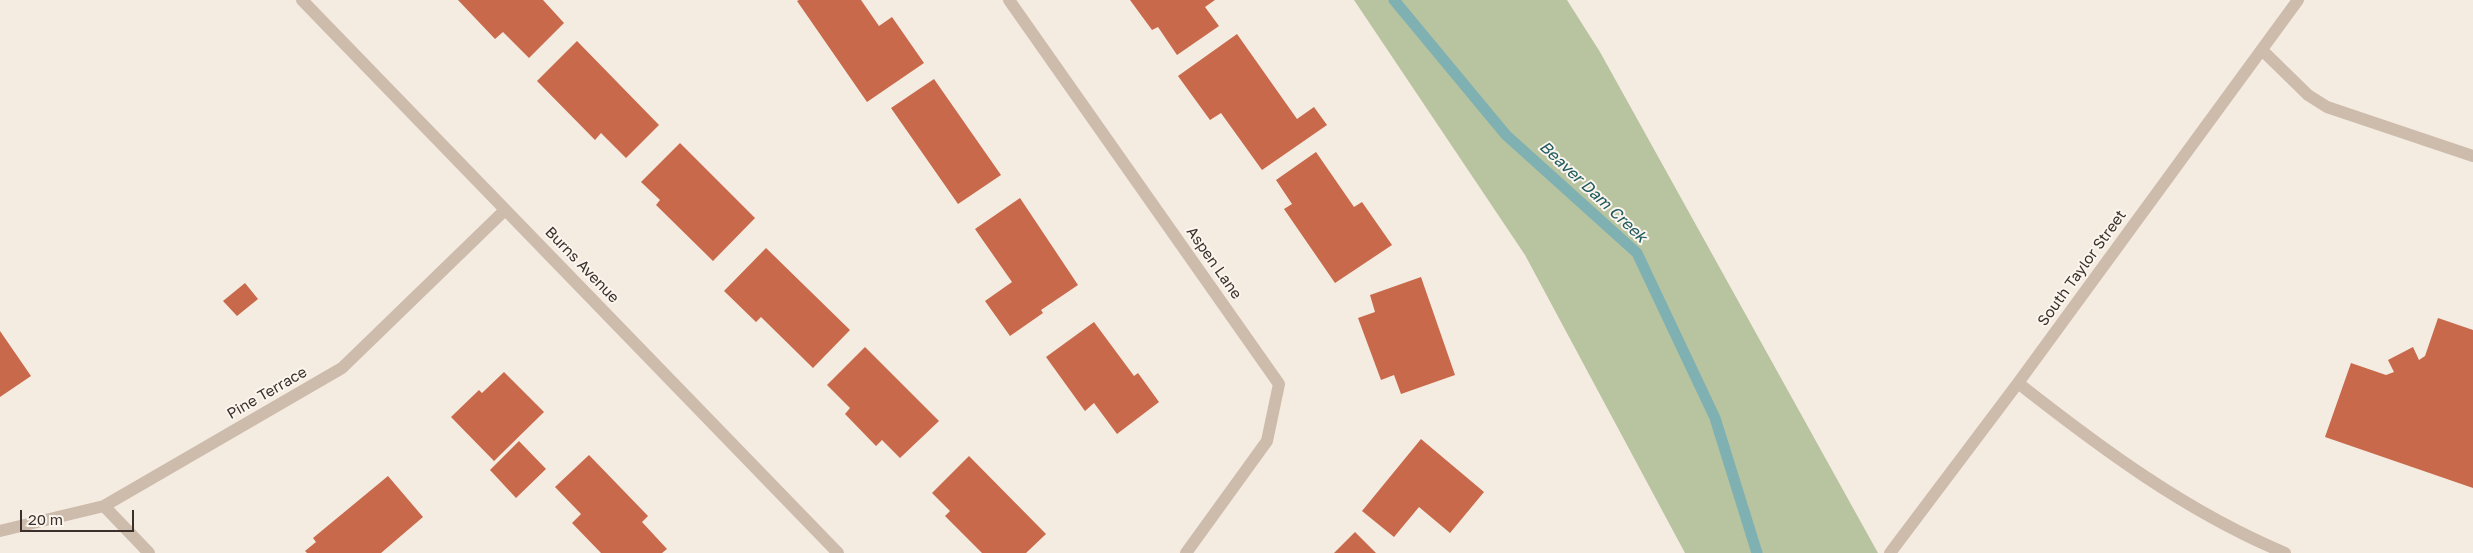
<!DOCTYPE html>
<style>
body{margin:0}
#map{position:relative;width:2473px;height:553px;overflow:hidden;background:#f4ebe1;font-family:"Golos Text",sans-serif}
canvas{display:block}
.scale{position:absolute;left:20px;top:510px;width:114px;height:22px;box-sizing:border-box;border:2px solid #3b302b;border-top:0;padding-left:6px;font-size:15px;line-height:18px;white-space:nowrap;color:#3b302b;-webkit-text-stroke:4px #fbf5ee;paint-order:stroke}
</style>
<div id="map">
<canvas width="2473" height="553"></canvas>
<div class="scale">20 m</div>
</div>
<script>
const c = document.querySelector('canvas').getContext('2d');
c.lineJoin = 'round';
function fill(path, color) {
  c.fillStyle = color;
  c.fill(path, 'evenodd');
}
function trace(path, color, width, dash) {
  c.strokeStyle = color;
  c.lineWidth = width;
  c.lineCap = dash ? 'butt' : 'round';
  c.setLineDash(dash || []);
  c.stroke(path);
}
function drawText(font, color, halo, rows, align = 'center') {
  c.font = font + ' "Golos Text",sans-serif';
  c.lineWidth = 4;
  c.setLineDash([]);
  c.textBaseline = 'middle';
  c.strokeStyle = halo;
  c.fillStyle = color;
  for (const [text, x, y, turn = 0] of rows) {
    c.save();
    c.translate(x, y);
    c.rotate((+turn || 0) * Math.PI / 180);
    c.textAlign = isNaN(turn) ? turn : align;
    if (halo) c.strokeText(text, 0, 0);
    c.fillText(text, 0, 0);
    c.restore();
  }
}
fill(new Path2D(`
 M 1354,0 L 1567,0 L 1600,52 L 1878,553 L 1685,553 L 1525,255 Z`), '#b8c4a0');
trace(new Path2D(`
 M 1394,0 L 1506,135 L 1637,253 L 1715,418 L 1757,553`), '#7fb0b2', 11);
fill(new Path2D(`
 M 458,0 L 543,0 L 564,23 L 529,58 L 503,32 L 495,39 Z
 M 799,0 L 861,0 L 879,26 L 892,17 L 924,63 L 867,102 L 797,1 Z
 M 1130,0 L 1215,0 L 1205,7 L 1219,26 L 1177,55 L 1158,27 L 1152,30 Z
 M 1237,34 L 1297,119 L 1314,107 L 1327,125 L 1262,170 L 1221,113 L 1210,120 L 1178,76 Z
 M 577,41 L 659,125 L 626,158 L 601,133 L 595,140 L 537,81 Z
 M 934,79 L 1001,175 L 958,204 L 891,108 Z
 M 680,143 L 755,218 L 713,261 L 656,205 L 660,200 L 641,182 Z
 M 1316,152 L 1354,207 L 1362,202 L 1392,245 L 1335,283 L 1284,209 L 1292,204 L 1276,180 Z
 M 1020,198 L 1078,285 L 1041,310 L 1043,313 L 1010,336 L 985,301 L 1012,282 L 975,229 Z
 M 766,248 L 850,330 L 813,368 L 761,317 L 756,322 L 724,291 Z
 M 1421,277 L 1455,375 L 1401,394 L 1394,375 L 1381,380 L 1358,318 L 1375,312 L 1370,295 Z
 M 245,283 L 258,299 L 237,316 L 223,301 Z
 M 2438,318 L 2473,330 L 2473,488 L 2325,437 L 2351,363 L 2386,375 L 2394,372 L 2388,360 L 2413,347 L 2419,360 L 2425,356 Z
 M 1094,322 L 1134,376 L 1138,373 L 1159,402 L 1117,434 L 1094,403 L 1085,411 L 1046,357 Z
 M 0,331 L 31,376 L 0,397 Z
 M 865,347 L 939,421 L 900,458 L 882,440 L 876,446 L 845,414 L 850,408 L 827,385 Z
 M 504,372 L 544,412 L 494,461 L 451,417 L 479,390 L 482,393 Z
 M 1421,439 L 1484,492 L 1450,533 L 1419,507 L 1394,537 L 1362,511 Z
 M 519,441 L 546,469 L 516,498 L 490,470 Z
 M 589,455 L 648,516 L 642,522 L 667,549 L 662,553 L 601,553 L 572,523 L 581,514 L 555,487 Z
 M 969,456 L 1046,534 L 1026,553 L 982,553 L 945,516 L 950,511 L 932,493 Z
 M 388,476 L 423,517 L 381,553 L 307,553 L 305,551 L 316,542 L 313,538 Z
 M 1355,532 L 1376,553 L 1334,553 Z`), '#c8694b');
trace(new Path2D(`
 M 302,0 L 838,553
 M 1009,0 L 1279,384 L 1267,441 L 1186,553
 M 2262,50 L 2308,95 L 2327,107 L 2473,156
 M 2018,383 C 2102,449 2187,512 2285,553
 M 104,506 L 149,553
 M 0,531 L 104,506 L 342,368 L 505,210
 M 1890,553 L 2018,383 L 2298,0`), '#cdbbac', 12);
drawText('15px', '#3b302b', '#fbf5ee', [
 ["Aspen Lane",1214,263,55],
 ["Burns Avenue",582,265,46],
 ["South Taylor Street",2082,268,-54],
 ["Pine Terrace",267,393,-30]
]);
drawText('italic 16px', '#1f5a5e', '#fbf5ee', [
 ["Beaver Dam Creek",1593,192,43]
]);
</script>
